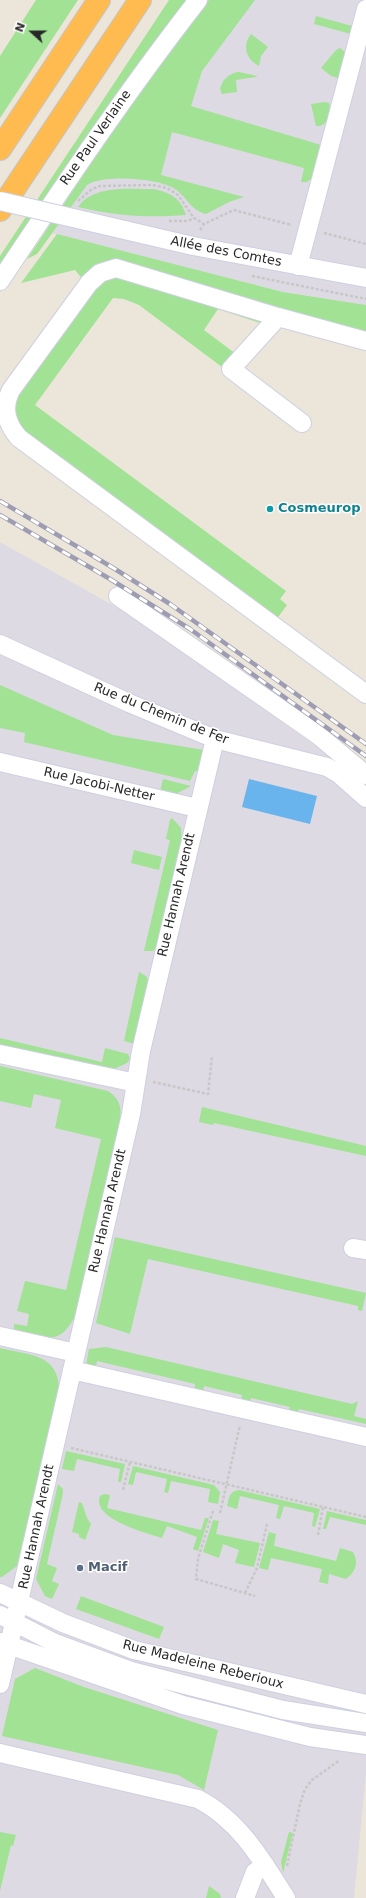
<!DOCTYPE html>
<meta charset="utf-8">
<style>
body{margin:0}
#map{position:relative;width:366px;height:1898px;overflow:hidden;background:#ebe6d9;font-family:"DejaVu Sans",sans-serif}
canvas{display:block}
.north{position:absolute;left:12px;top:12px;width:40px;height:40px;-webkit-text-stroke:3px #fff;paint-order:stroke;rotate:291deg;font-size:11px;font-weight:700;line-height:16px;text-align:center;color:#282828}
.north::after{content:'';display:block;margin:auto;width:14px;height:18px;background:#282828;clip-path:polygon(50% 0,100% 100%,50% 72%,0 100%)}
</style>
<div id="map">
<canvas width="366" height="1898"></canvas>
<div class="north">N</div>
</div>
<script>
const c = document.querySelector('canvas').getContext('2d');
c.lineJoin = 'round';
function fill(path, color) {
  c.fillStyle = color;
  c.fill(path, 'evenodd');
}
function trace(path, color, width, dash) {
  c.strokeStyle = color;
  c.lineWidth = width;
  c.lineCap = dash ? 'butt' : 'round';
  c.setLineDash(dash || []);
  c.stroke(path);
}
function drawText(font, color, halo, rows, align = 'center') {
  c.font = font + ' "DejaVu Sans",sans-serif';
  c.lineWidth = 3;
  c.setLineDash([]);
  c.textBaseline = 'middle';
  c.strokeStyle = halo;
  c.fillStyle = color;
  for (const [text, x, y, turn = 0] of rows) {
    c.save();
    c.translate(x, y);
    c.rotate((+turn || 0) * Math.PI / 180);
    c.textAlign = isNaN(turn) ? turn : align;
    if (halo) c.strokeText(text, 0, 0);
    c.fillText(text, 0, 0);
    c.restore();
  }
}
fill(new Path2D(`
 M 187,0 L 366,0 L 366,305 L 283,292 L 43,231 L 74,156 L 150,48 Z
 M 0,542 L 132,616 L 345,767 L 366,785 L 366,1773 L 354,1898 L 0,1898 Z`), '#dedae3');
fill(new Path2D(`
 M 36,0 L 78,0 L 0,118 L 0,56 Z
 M 169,0 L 187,0 C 121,87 60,177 0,268 L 0,256 Z
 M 209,0 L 255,0 L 202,71 L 191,106 L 321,145 L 313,177 L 307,182 L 301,182 L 304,168 L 172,132 L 161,175 L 244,197 L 229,202 L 206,214 C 190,210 187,197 175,189 C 159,178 103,174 87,185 L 37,254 L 27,259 L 121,119 Z
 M 316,16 L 352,26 L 351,34 L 314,24 Z
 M 251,34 L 268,47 L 261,56 L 259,66 C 246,59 242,46 251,34 Z
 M 340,48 L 345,52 L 338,78 L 331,76 L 321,68 L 336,50 Z
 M 239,72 L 257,76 L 256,77 L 236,80 L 237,92 L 222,94 L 220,89 C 222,79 230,73 239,72 Z
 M 325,102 L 329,103 C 332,112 328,127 316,126 L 311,104 Z
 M 153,189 C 169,192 181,198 186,215 C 147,218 116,216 78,207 C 93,185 128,189 153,189 Z
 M 57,234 L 283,292 L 366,305 L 366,331 L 269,308 L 127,265 L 84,281 L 75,270 L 21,283 Z
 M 110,278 L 121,278 L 262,321 L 260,323 L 218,309 L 204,330 L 236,354 L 222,367 L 139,305 L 124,299 L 113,298 L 35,405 L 286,591 L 280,599 L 287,605 L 276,620 L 26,437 L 12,414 L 19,389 L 95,285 Z
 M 0,685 L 113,735 L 204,750 L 200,771 L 195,771 L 190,781 L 24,742 L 25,733 L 0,728 Z
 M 163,779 L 191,786 L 176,794 L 160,792 Z
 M 172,818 L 181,828 L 182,844 L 157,947 L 153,951 L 144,951 L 170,840 L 166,839 L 170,820 Z
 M 134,850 L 162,857 L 159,870 L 131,863 Z
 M 139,972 L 146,976 L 150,983 L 135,1044 L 124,1041 Z
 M 0,1038 L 102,1062 L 105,1048 L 128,1054 L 130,1059 L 127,1063 L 114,1069 L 0,1046 Z
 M 0,1066 L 108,1091 C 119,1098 122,1107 120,1120 L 75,1316 C 60,1346 46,1338 18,1332 L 14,1329 L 14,1324 L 27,1326 L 29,1314 L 17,1311 L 25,1281 L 66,1290 L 101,1139 L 55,1128 L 61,1100 L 34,1094 L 31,1108 L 0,1101 Z
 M 202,1107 L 366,1146 L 366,1156 L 214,1123 L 213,1125 L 199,1122 Z
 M 115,1237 L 366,1293 L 362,1311 L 358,1310 L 358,1306 L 148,1259 L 130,1334 L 96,1323 Z
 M 106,1347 L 348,1403 L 352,1404 L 358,1401 L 354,1416 L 366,1419 L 366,1424 L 299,1409 L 297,1414 L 288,1412 L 290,1407 L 251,1398 L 250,1403 L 241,1401 L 242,1395 L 204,1386 L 203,1392 L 194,1391 L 195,1384 L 97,1361 L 96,1367 L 86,1365 L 89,1349 Z
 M 0,1348 C 27,1355 57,1353 59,1387 L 17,1566 L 2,1577 L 0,1577 Z
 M 66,1451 L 125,1464 L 121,1482 L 118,1482 L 120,1469 L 77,1459 L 74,1471 L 62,1469 Z
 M 133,1466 L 214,1485 L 220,1492 L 218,1504 L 208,1502 L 210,1489 L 171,1481 L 168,1493 L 164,1492 L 167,1479 L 136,1472 L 133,1485 L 128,1484 Z
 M 58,1484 L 63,1489 L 63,1493 L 47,1564 L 57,1568 L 52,1581 L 59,1584 L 52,1599 L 45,1596 L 36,1579 Z
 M 239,1490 L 320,1509 L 315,1527 L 312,1526 L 314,1513 L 284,1506 L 280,1519 L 276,1518 L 279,1505 L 240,1496 L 237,1509 L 227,1506 C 229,1498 229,1491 239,1490 Z
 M 104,1494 L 110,1495 L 107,1508 L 201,1530 L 205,1518 L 209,1518 L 198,1551 L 193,1549 L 197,1537 L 167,1526 L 162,1538 C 147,1533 91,1519 100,1496 Z
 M 79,1502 L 82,1503 L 87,1518 L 91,1524 L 85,1540 L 79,1537 L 79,1534 L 72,1532 Z
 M 327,1511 L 366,1520 L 366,1525 L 330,1517 L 326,1529 L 323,1529 Z
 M 213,1520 L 219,1521 L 216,1534 L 260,1543 L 254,1567 L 235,1563 L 239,1550 L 223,1544 L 219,1558 L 203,1552 Z
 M 269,1532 L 276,1534 L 274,1546 L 336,1561 L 340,1548 L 353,1552 C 359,1562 356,1572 346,1579 L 329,1574 L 328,1584 L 319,1582 L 322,1569 L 271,1558 L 268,1570 L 259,1568 Z
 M 81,1596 L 164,1627 L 159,1639 L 76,1609 Z
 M 35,1668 L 84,1687 L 218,1730 L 204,1790 L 178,1775 L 2,1736 L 15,1679 Z
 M 0,1832 L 16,1835 L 13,1846 L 11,1845 L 0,1891 Z
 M 289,1832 L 293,1833 L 283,1873 L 281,1862 Z
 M 209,1886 L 220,1894 L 221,1898 L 206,1898 Z`), '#a1e294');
fill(new Path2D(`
 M 249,779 L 317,796 L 310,824 L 242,807 Z`), '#6ab4ee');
const minor = new Path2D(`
 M 86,221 L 193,246 L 366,278
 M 298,266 L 366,9
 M 0,281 C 64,185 127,91 198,0
 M 278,317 L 116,268 L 100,273 L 89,283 L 11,390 C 2,408 6,423 19,438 L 366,694
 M 302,423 L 231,369 L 278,317 L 366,341
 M 118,596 L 318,735 L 366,775
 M 0,644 L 129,703 L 215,739 L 327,767 L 339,774 L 366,798
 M 0,762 L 197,808
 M 0,1054 L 136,1083
 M 353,1248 L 366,1250
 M 0,1336 L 76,1353
 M 72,1370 L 366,1437
 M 0,1593 L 63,1623 L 134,1650 L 366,1704
 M 0,1615 L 55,1643 L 131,1671 L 283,1710 L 366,1723
 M 0,1642 L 183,1705 L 310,1737 L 366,1745
 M 0,1684 L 131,1114 L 141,1051 L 215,739
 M 0,1753 L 198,1799 C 239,1820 262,1860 286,1898
 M 245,1898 L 255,1872 L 265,1865`);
const highway = new Path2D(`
 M 0,149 L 99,0
 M 0,210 L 140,0`);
trace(minor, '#cecfe1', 20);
trace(highway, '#c7c7c7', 24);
trace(new Path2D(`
 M 78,201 L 92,189 L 100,186 L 153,185 L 167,188 L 178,195 L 194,218 L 204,224
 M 169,221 L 188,221 L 194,218
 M 200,230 L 204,224 L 234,210 L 292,225
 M 324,233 L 366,244
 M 252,276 L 366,299
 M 153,1082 L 208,1094 L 212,1056
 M 71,1448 L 366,1517
 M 123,1490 L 130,1462
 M 213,1511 L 198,1559 L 196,1579 L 255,1596
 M 220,1513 L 240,1425
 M 318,1535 L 323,1507
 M 245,1593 L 257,1568 L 267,1524
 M 287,1866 L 300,1804 L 305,1789 L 312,1780 L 340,1760`), '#c7c7c7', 2.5, [3, 2]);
trace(minor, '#fff', 18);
trace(highway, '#ffba50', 22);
const rail = new Path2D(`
 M 0,501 L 115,569 L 170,604 L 366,744
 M 0,515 L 110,579 L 190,629 L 366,756`);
trace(rail, '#9d9cb3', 4.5);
trace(rail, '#fff', 3, [9]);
const minorBridge = new Path2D(`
 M 0,201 L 86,221`);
trace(minorBridge, '#cecfe1', 20, []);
trace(minorBridge, '#fff', 18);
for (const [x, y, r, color] of [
 [270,509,4,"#0f9aa8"],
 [80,1568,4,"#5c6f8a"]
]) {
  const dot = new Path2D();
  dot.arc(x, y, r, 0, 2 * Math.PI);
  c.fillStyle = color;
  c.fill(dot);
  trace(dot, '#fff', 1.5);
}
drawText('13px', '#282828', '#fff', [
 ["Rue Paul Verlaine",96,138,-55],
 ["Allée des Comtes",226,252,11],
 ["Rue du Chemin de Fer",161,714,22],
 ["Rue Jacobi-Netter",99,785,13],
 ["Rue Hannah Arendt",177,895,-77],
 ["Rue Hannah Arendt",108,1211,-77],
 ["Rue Hannah Arendt",37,1527,-78],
 ["Rue Madeleine Reberioux",203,1665,14]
]);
drawText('bold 13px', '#0d838f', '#fff', [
 ["Cosmeurop",278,509]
], 'left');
drawText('bold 13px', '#4e5e75', '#fff', [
 ["Macif",88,1568]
], 'left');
</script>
